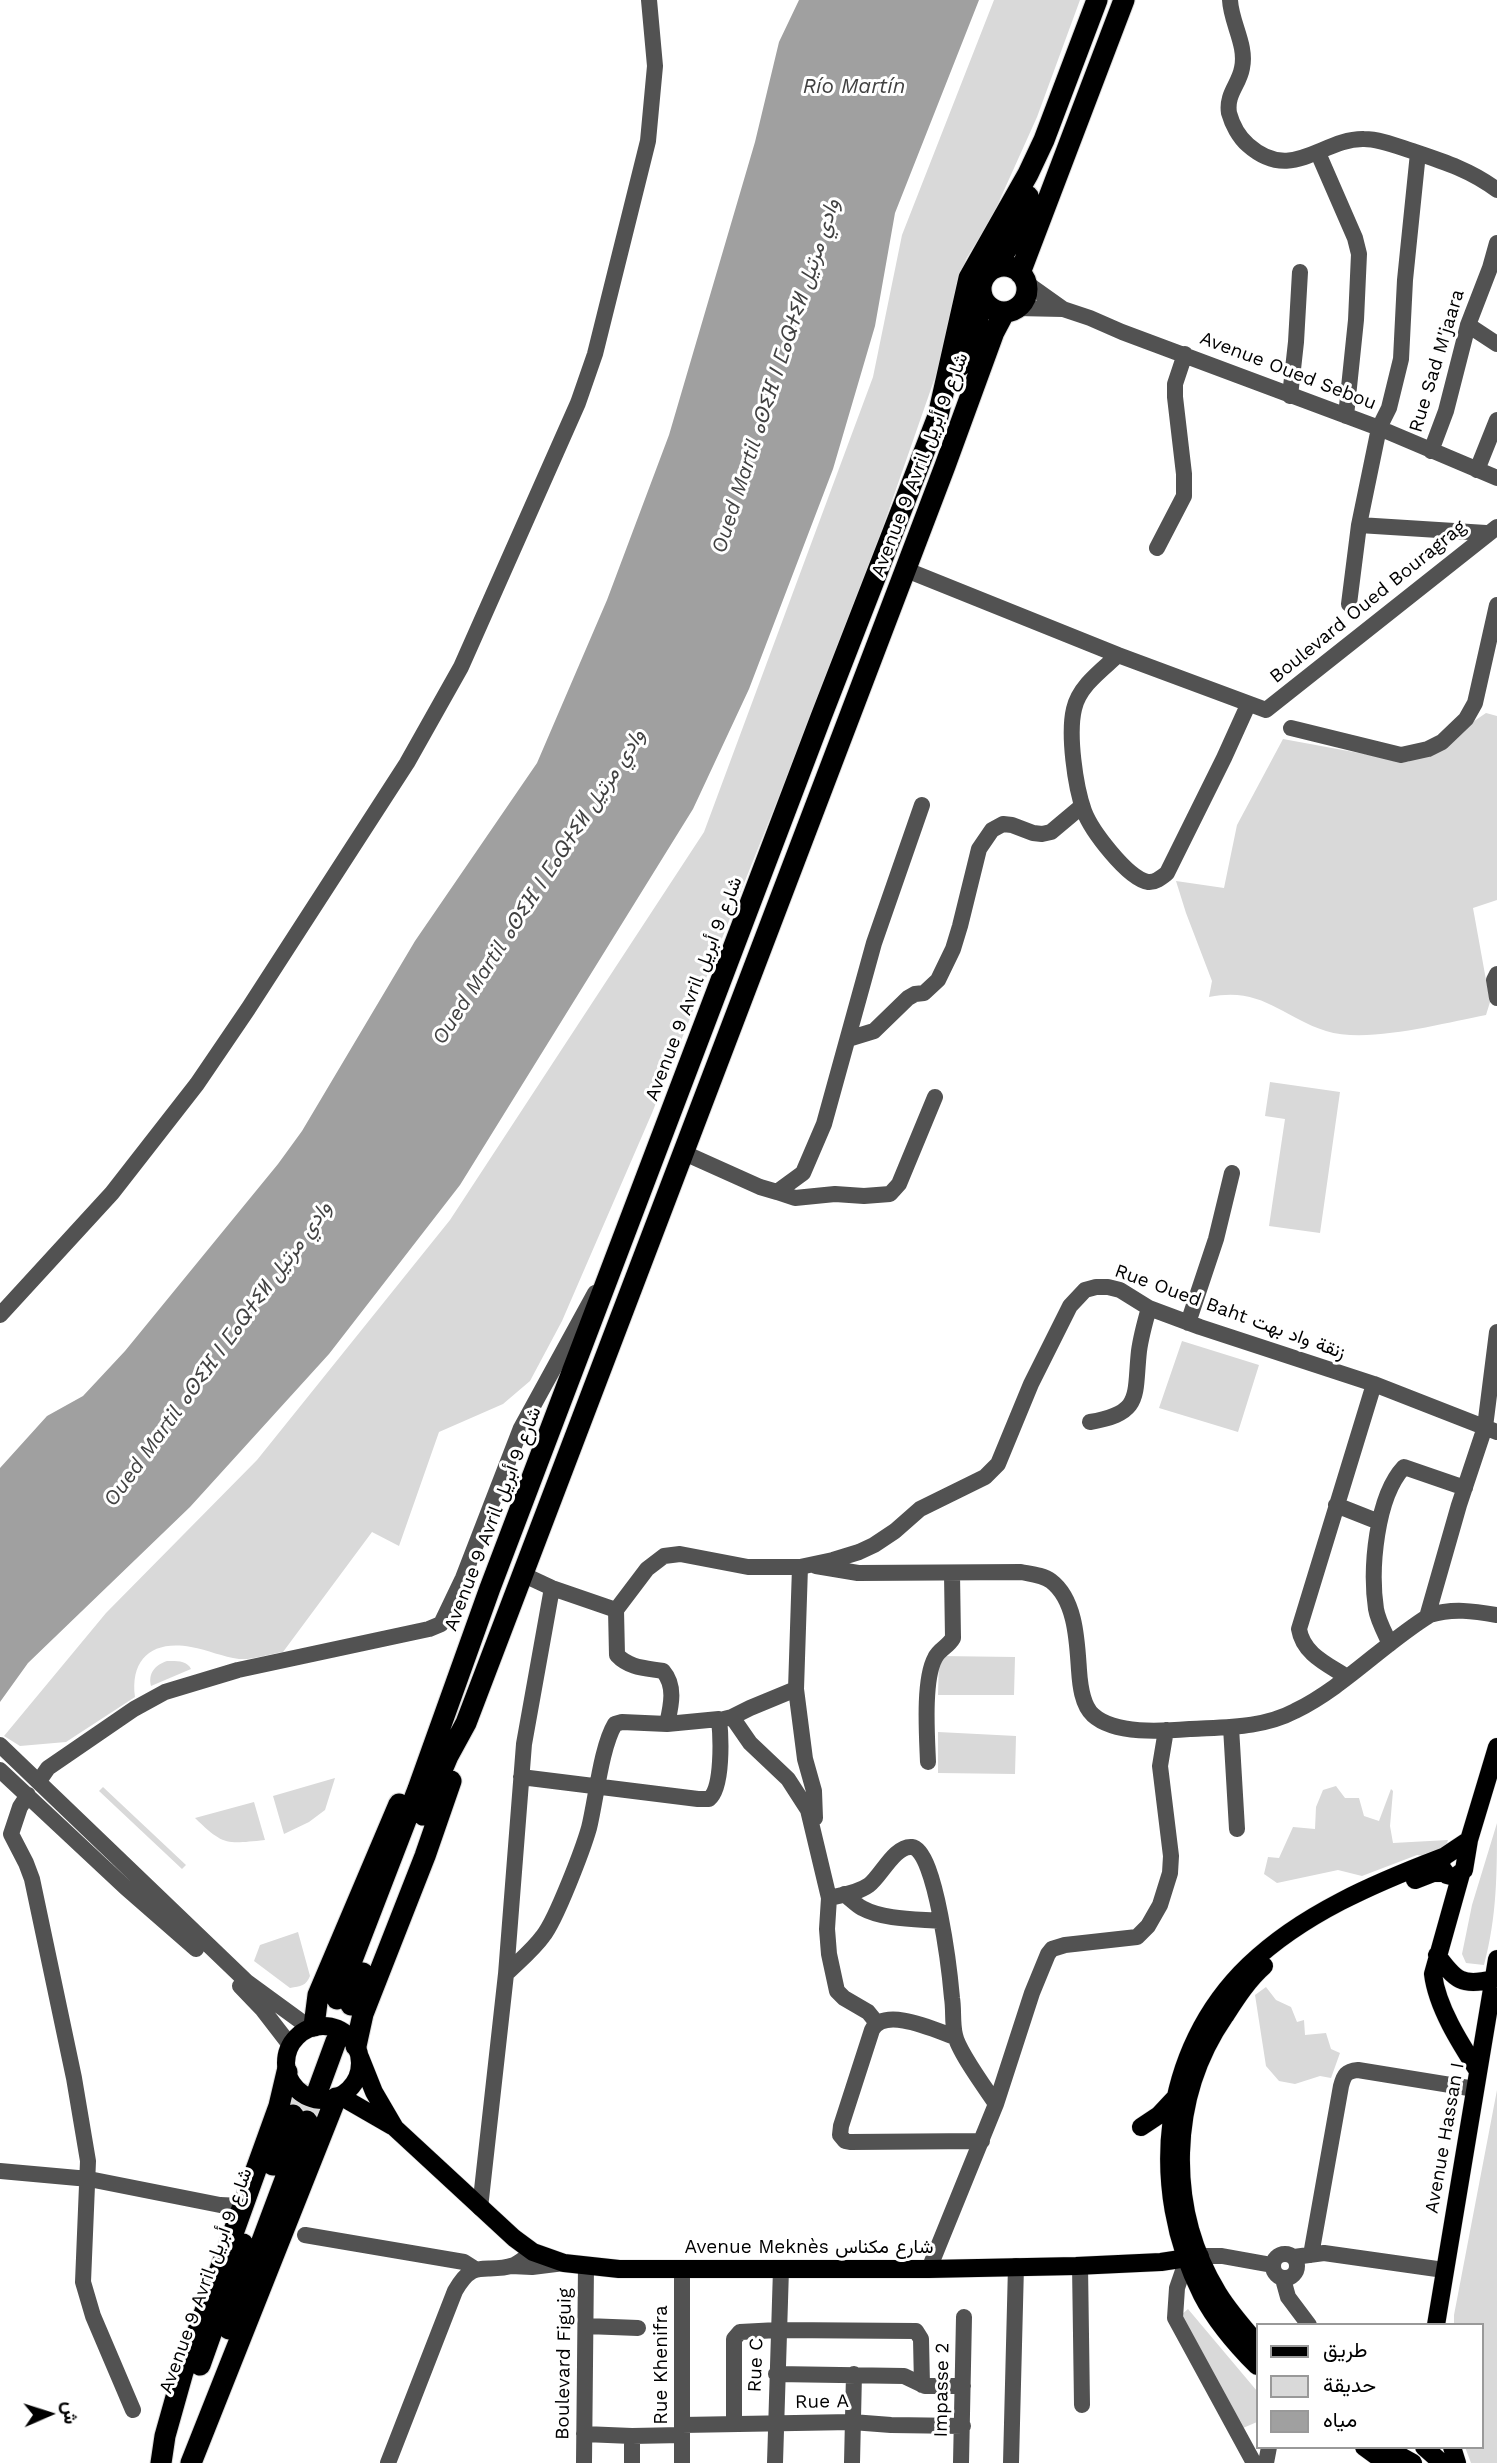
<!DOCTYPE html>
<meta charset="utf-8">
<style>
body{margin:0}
#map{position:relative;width:1497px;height:2463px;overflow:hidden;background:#fff;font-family:"Work Sans",Vazirmatn,sans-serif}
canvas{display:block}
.legend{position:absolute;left:1256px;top:2323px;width:228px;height:126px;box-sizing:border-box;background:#fff;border:2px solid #999;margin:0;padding:9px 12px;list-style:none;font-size:21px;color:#000}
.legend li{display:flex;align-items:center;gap:14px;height:35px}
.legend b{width:35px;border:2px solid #999}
.north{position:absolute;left:14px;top:2379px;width:70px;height:70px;-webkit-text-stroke:5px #fff;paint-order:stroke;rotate:87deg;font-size:19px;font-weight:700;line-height:28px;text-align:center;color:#000}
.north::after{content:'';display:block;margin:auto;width:24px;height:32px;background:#000;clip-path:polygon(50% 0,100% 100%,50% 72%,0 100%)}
</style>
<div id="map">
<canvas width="1497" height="2463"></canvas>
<ul class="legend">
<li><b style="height:9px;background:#000"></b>طريق</li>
<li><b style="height:19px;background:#d9d9d9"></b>حديقة</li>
<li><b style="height:19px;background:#a0a0a0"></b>مياه</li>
</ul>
<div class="north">ش</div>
</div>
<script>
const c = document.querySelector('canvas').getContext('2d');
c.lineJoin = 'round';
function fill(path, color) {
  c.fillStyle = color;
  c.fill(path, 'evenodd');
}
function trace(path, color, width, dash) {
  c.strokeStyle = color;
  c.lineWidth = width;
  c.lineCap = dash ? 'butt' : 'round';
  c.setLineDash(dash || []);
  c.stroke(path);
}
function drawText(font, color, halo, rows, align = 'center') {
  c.font = font + ' "Work Sans",Vazirmatn,"Noto Sans Tifinagh",sans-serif';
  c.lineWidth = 6;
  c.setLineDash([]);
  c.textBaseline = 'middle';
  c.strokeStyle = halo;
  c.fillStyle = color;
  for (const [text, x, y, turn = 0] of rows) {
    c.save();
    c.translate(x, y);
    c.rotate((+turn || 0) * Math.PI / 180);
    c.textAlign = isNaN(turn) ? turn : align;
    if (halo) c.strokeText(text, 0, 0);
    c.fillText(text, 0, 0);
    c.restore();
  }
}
fill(new Path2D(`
 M 994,0 L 1080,0 L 1037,117 L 992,217 L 966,259 L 939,366 L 856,604 L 652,1113 L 562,1321 L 530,1381 L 503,1404 L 439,1432 L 399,1546 L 372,1532 L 283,1652 C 269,1654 253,1660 239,1659 C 223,1657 208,1650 191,1647 C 153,1640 130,1658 135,1697 L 66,1742 L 20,1746 L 4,1736 L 106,1613 L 257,1460 L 450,1220 L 704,832 L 873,377 L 902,235 Z
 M 1486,713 L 1497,716 L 1497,900 L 1473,908 L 1490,1002 L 1486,1015 C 1443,1023 1368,1044 1326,1031 C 1281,1016 1261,986 1209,997 L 1212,981 L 1186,913 L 1176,881 L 1224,888 L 1237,825 L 1283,739 L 1408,762 L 1439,745 Z
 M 1270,1082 L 1340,1092 L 1320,1233 L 1269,1226 L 1285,1119 L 1265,1116 Z
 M 1182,1341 L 1259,1365 L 1238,1432 L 1159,1408 Z
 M 939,1656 L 1015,1657 L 1014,1695 L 938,1695 Z
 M 167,1661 C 175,1661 187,1660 191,1669 L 151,1686 C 148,1673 155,1665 167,1661 Z
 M 938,1732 L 1016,1736 L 1015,1774 L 938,1773 Z
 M 335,1778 L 325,1810 L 309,1822 L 284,1834 L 273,1796 Z
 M 1336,1786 L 1345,1798 L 1359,1798 L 1364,1816 L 1379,1821 L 1391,1789 L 1393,1791 L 1390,1826 L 1393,1843 L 1448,1840 L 1445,1849 L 1430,1857 L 1417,1855 L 1362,1876 L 1338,1870 L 1277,1883 L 1264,1874 L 1268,1857 L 1279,1858 L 1293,1827 L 1315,1829 L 1316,1807 L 1323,1790 Z
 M 103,1787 L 186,1865 L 182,1869 L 99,1791 Z
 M 254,1802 L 265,1840 C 226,1844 224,1846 195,1818 Z
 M 1497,1823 C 1497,1873 1497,1917 1484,1965 L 1466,1963 L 1462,1954 L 1472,1905 Z
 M 298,1932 L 310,1976 C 306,1986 301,1986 290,1988 L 254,1961 L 260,1945 Z
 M 1266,1987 L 1276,2000 L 1291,2007 L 1297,2022 L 1304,2020 L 1305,2035 L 1326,2033 L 1331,2049 L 1340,2053 L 1331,2078 L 1320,2076 L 1295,2084 L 1279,2081 L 1266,2066 L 1255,1995 Z
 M 1497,2090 L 1497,2463 L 1471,2463 L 1465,2447 L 1481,2447 L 1481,2325 L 1454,2325 L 1454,2315 Z
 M 1188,2309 L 1257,2391 L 1257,2422 L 1243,2428 L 1181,2315 Z`), '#d9d9d9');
fill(new Path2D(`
 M 799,0 L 979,0 L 895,213 L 875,326 L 833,469 L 749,689 L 693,809 L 460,1185 L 329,1354 L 190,1507 L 28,1663 L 0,1702 L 0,1468 L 47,1416 L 83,1396 L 125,1351 L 278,1164 L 302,1131 L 415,941 L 537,763 L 607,600 L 669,435 L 755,142 L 779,42 Z`), '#a0a0a0');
trace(new Path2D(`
 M 336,2041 L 351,2005
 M 293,2115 L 305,2083
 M 307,2121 L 318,2090`), '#d9d9d9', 21, [21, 10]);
const major = new Path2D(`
 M 1469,1840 L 1442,1858 L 1441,1867 L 1447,1875 L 1455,1877 L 1464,1870 L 1469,1840 L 1497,1747
 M 1461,1874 L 1433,1974 C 1437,2007 1460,2043 1478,2071
 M 1415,1880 L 1433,1873 L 1444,1873
 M 1437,1955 C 1455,1980 1462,1987 1493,1979
 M286 2063a37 37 0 1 1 74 0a37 37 0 1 1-74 0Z
 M 360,2057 L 374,2092 L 395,2128 L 514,2238 L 533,2252 L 564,2263 L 619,2269 L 929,2269 L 1076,2266 L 1161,2262 L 1200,2256
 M 340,2096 L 392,2126
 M 1141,2127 L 1159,2115 L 1174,2099
 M 1436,2325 L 1497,1959
 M 1257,2343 C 1243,2327 1229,2311 1218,2293 C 1166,2208 1169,2097 1225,2016 C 1236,1999 1248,1980 1264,1966
 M 1257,2366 C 1236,2345 1216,2322 1202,2295 C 1147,2188 1160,2050 1249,1965 C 1302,1914 1375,1883 1443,1857
 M 1364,2447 L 1386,2463
 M 1384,2447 L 1413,2463
 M 1424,2447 L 1442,2463
 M 1452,2447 L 1457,2463`);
const highway = new Path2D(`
 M981 289a23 23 0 1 1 46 0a23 23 0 1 1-46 0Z
 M 995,268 L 1011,242 L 1028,196
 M 1020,273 L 1124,0
 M 960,366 L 984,301
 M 423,1815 L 448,1756 L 466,1723 L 945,466 L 994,332 L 1004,313
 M 337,1999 L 418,1789 L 490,1588 L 821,717 L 938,416 L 969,278 L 1028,174 L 1044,140 L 1097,0
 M 351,2005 L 363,1973
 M 314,2026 L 318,1995 L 399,1804
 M 356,2046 L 363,2014 L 425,1856 L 451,1781
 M 318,2090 L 336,2041
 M 273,2165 L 293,2115
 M 229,2329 L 307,2121
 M 200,2365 L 243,2244
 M 161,2463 L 165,2436 L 183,2372 L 279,2106 L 287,2072
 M 191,2463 L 336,2098`);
trace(major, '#dbdbdb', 19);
trace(highway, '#dbdbdb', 23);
trace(new Path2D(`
 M 1230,0 C 1231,23 1247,45 1242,68 C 1239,85 1226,94 1229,113 C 1232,124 1239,137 1248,145 C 1292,184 1322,138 1364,139 C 1381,139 1399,147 1415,152 C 1445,162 1472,171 1497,190
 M 1318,153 L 1355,238 L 1359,254 L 1356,320 L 1346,416
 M 1025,282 L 1063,309
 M 1017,308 L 1063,309 L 1090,318 L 1122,332 L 1379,428 L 1497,478
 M 1468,325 L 1497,344
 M 1290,396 L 1296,342 L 1300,272
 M 1431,451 L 1446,411 L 1468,325 L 1490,268 L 1497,243
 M 1477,470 L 1497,420
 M 1359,525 L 1486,533
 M 1157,548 L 1184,496 L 1184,474 L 1175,397 L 1175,384 L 1185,354
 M 904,569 L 1118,655 L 1266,710 L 1497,527
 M 1349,604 L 1359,525 L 1379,428 L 1389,408 L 1401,359 L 1405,280 L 1418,153
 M 1118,655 C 1102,670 1079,686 1074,709 C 1068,734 1075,786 1084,811 C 1091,830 1127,878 1148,882 C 1155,883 1162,877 1167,873 L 1224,758 L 1248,705
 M 1291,728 L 1401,755 L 1428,749 L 1442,742 L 1466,719 L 1475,703 L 1497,605
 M 1497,974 L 1494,980 L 1497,998
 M 848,1039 L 874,1031 L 908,998 L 915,994 L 924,993 L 938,980 L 953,949 L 960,926 L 979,849 L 992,830 L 1003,824 L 1012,825 L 1033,833 L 1042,834 L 1051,832 L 1082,806
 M 682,1152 L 760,1187 L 777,1192 L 803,1173 L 824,1124 L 874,943 L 922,805
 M 777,1192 L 795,1198 L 835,1194 L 864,1196 L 890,1194 L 899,1184 L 935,1097
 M 0,1315 L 112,1193 L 197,1084 L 248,1009 L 407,763 L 461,667 L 578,403 L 595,354 L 648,141 L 655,66 L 649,0
 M 1188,1323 L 1216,1239 L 1232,1173
 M 1090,1422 C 1143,1413 1134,1396 1139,1351 C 1141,1336 1145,1322 1149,1308
 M 1336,1505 L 1379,1522
 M 816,1566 L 858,1573 L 1021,1572 C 1031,1574 1043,1575 1051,1581 C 1076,1600 1077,1642 1079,1670 C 1080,1685 1082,1705 1093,1715 C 1115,1735 1164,1731 1191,1729 C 1226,1727 1263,1728 1295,1711 C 1344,1687 1383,1644 1430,1615 C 1452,1608 1474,1611 1497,1615
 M 522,1574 L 552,1588 L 616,1610 L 647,1569 L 664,1556 L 680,1554 L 748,1567 L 800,1567 L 833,1560 L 859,1552 L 874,1545 L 895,1531 L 920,1509 L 985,1477 L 998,1464 L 1031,1384 L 1070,1306 L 1085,1290 L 1096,1287 L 1108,1287 L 1120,1290 L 1149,1308 L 1200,1327 L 1374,1384 L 1497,1432
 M 616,1610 L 617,1655 C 629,1668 646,1668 663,1671 C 676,1686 671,1706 667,1724
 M 1427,1617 L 1459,1505 L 1485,1427 L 1497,1332
 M 1390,1644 C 1385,1633 1378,1621 1376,1609 C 1370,1569 1376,1497 1404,1467 L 1465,1488
 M 1347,1677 C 1327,1664 1303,1654 1299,1629 L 1374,1384
 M 796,1689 L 805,1759 L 814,1791 L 815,1818
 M 732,1717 L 750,1743 L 788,1779 L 808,1810 L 829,1898 L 827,1929 L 829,1954 L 837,1991 L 844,1998 L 868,2012 L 877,2023
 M 724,1719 L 732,1717 L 750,1708 L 796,1689 L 800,1567
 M 1231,1727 L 1237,1829
 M 0,1745 L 247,1982 L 310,2028
 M 928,1762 C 927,1736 923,1680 935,1658 C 939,1649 948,1647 953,1638 L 952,1574
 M 0,1770 L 125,1887 L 196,1949
 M 39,1781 L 48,1768 L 134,1709 L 165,1692 L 238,1670 L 429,1629 L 441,1624 L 463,1578 L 521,1428 L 595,1293
 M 28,1795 L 20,1807 L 11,1834 L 26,1863 L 32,1879 L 74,2078 L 88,2161 L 83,2282 L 93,2316 L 133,2410
 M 844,1894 C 850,1898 856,1905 862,1908 C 884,1920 917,1919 941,1921
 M 829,1898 C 842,1895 858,1893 869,1885 C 881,1876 895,1845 912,1847 C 936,1850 950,1975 952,1998 C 954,2010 952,2023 955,2035 C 958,2051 986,2089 996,2104
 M 506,1974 C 518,1962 533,1950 543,1936 C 556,1920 583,1849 589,1828 C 596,1800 601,1747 615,1724 L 622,1722 L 667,1724 L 719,1719 C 721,1737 723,1788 709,1799 L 698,1799 L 521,1777
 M 240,1986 L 263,2010 L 290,2045
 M 955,2037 C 935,2030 884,2006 872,2030 L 841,2126 L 840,2135 L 845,2141 L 850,2142 L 982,2141
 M 0,2171 L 89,2179 L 220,2205 L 242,2206
 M 480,2208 L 506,1974 L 524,1744 L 552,1588
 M 305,2235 L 464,2262 L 475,2269
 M1273 2266a12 12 0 1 1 24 0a12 12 0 1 1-24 0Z
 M 1311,2255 L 1341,2086 C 1344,2075 1346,2071 1358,2070 L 1475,2089
 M 1200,2256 L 1222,2256 L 1272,2265
 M 1294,2257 L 1324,2253 L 1444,2270
 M 1187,2259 L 1177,2288 L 1175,2318 L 1254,2463
 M 1080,2265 L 1082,2405
 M 511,2266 L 532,2267 L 564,2263
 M 929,2269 L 996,2104 L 1032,1993 L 1048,1954 L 1052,1949 L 1065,1945 L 1137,1937 L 1148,1926 L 1160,1905 L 1170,1873 L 1171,1856 L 1160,1766 L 1166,1730
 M 1283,2279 L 1288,2297 L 1309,2325
 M 586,2326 L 638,2328
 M 776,2374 L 904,2376 L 925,2386 L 963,2386
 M 734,2424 L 734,2339 L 740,2332 L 778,2330 L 916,2331 L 921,2339 L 922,2385
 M 682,2425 L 852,2422 L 891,2425 L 963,2426
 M 584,2434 L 632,2436 L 632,2463
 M 632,2436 L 682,2435
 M 388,2463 L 455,2291 C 475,2256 485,2275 514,2265 C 521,2262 527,2256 533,2252
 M 584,2463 L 586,2266
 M 682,2463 L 682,2268
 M 775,2463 L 781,2269
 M 852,2463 L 854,2374
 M 961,2463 L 964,2317
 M 1011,2463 L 1016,2266
 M 1266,2463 L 1269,2447`), '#525252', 16);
trace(major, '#000', 18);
trace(highway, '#000', 21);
drawText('19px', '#000', '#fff', [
 ["Rue Sad M'jaara",1437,361,-73],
 ["Avenue Oued Sebou",1288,371,21],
 ["Avenue 9 Avril شارع 9 أبريل",920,465,-69],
 ["Boulevard Oued Bouragrag",1368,602,-39],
 ["Avenue 9 Avril شارع 9 أبريل",694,989,-69],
 ["Rue Oued Baht زنقة واد بهت",1230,1312,20],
 ["Avenue 9 Avril شارع 9 أبريل",493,1519,-69],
 ["Avenue Hassan I",1445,2138,-80],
 ["Avenue Meknès شارع مكناس",809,2247],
 ["Avenue 9 Avril شارع 9 أبريل",206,2281,-70],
 ["Boulevard Figuig",564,2364,-89],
 ["Rue Khenifra",661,2365,-90],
 ["Rue C",756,2365,-88],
 ["Impasse 2",942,2390,-89],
 ["Rue A",822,2402,-1]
]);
drawText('italic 21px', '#414141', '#fff', [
 ["Río Martín",854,87],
 ["Oued Martil ⴰⵙⵉⴼ ⵏ ⵎⴰⵕⵜⵉⵍ وادي مرتيل",776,376,-72],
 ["Oued Martil ⴰⵙⵉⴼ ⵏ ⵎⴰⵕⵜⵉⵍ وادي مرتيل",539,887,-57],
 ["Oued Martil ⴰⵙⵉⴼ ⵏ ⵎⴰⵕⵜⵉⵍ وادي مرتيل",218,1354,-54]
]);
</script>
